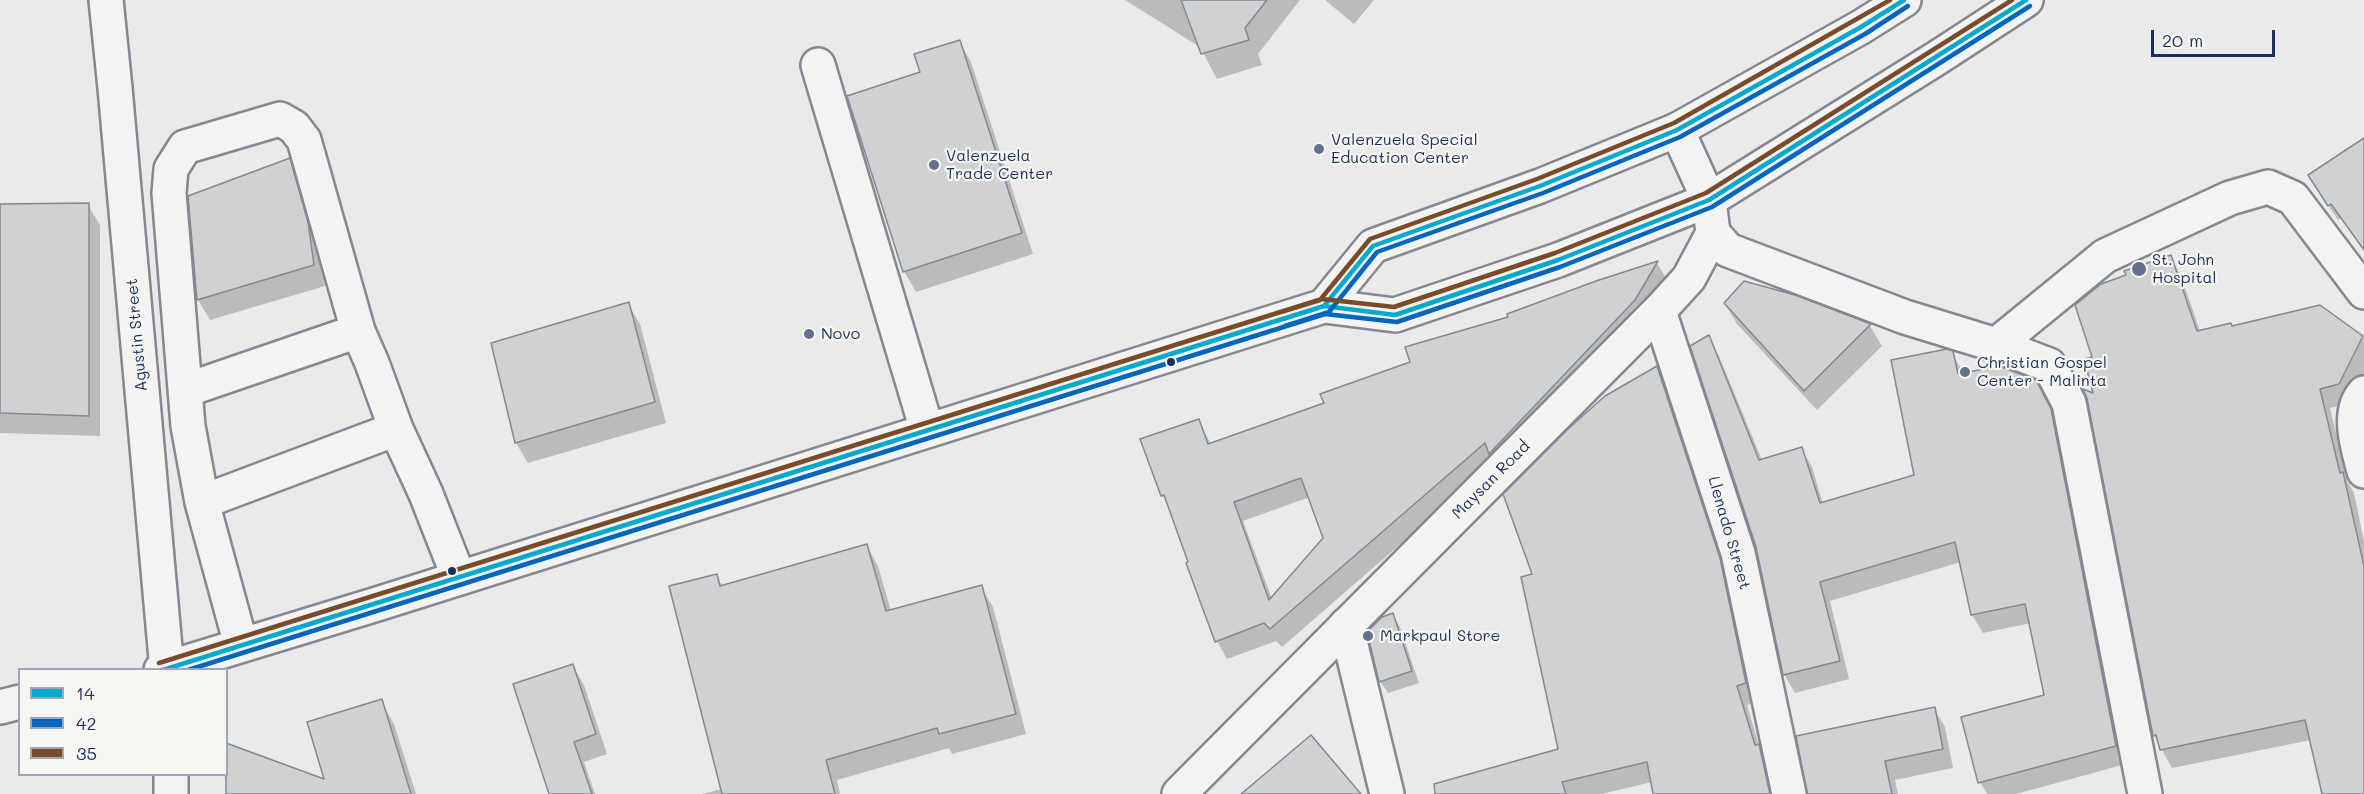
<!DOCTYPE html>
<style>
body{margin:0}
#map{position:relative;width:2364px;height:794px;overflow:hidden;background:#e9eae9;font-family:Mali,sans-serif}
canvas{display:block}
.legend{position:absolute;left:18px;top:668px;width:210px;height:108px;box-sizing:border-box;background:#f6f6f2;border:2px solid #9ea6b7;margin:0;padding:8px 10px;list-style:none;font-size:18px;color:#1b2f5e}
.legend li{display:flex;align-items:center;gap:12px;height:30px}
.legend b{width:30px;border:2px solid #9ea6b7}
.scale{position:absolute;left:2151px;top:30px;width:124px;height:27px;box-sizing:border-box;border:3px solid #1b2f5e;border-top:0;padding-left:8px;font-size:18px;line-height:21px;white-space:nowrap;color:#1b2f5e;-webkit-text-stroke:4px #f6f6f2;paint-order:stroke}
</style>
<div id="map">
<canvas width="2364" height="794"></canvas>
<ul class="legend">
<li><b style="height:8px;background:#00a9ce"></b>14</li>
<li><b style="height:8px;background:#0065bd"></b>42</li>
<li><b style="height:8px;background:#7a4b2a"></b>35</li>
</ul>
<div class="scale">20 m</div>
</div>
<script>
const c = document.querySelector('canvas').getContext('2d');
c.lineJoin = 'round';
function fill(path, color) {
  c.fillStyle = color;
  c.fill(path, 'evenodd');
}
function trace(path, color, width, dash) {
  c.strokeStyle = color;
  c.lineWidth = width;
  c.lineCap = dash ? 'butt' : 'round';
  c.setLineDash(dash || []);
  c.stroke(path);
}
function drawText(font, color, halo, rows, align = 'center') {
  c.font = font + ' Mali,sans-serif';
  c.lineWidth = 4.5;
  c.setLineDash([]);
  c.textBaseline = 'middle';
  c.strokeStyle = halo;
  c.fillStyle = color;
  for (const [text, x, y, turn = 0] of rows) {
    c.save();
    c.translate(x, y);
    c.rotate((+turn || 0) * Math.PI / 180);
    c.textAlign = isNaN(turn) ? turn : align;
    if (halo) c.strokeText(text, 0, 0);
    c.fillText(text, 0, 0);
    c.restore();
  }
}
fill(new Path2D(`
 M 1125,0 L 1300,0 L 1258,54 L 1262,65 L 1217,79 L 1200,47 Z
 M 1325,0 L 1374,0 L 1354,24 Z
 M 959,41 L 971,62 L 1033,254 L 916,292 L 904,271 L 922,73 Z
 M 2364,148 L 2364,250 L 2341,218 L 2338,220 L 2318,190 Z
 M 289,160 L 301,180 L 319,244 L 325,286 L 210,320 L 198,300 L 190,197 Z
 M 0,205 L 88,205 L 100,225 L 100,436 L 0,433 Z
 M 2170,257 L 2181,276 L 2200,331 L 2232,327 L 2362,337 L 2364,340 L 2364,374 L 2349,403 L 2330,408 L 2347,481 L 2354,493 L 2364,541 L 2364,794 L 2323,794 L 2311,740 L 2172,768 L 2154,735 L 2095,395 L 2094,358 L 2128,276 Z
 M 1657,263 L 1667,280 L 1495,462 L 1282,647 L 1276,641 L 1227,659 L 1217,641 L 1171,511 L 1163,496 L 1142,440 L 1198,420 L 1211,444 L 1325,404 L 1510,318 L 1596,282 ZM 1310,497 L 1324,539 L 1272,599 L 1243,521 Z
 M 1795,297 L 1870,326 L 1882,346 L 1817,410 L 1737,324 L 1725,304 Z
 M 628,304 L 640,324 L 666,423 L 528,463 L 516,443 Z
 M 1708,337 L 1719,356 L 1762,460 L 1801,448 L 1812,467 L 1823,504 L 1916,476 L 1952,353 L 1964,374 L 2046,401 L 2061,430 L 2126,764 L 2016,794 L 1987,794 L 1980,782 L 2045,696 L 2031,623 L 1983,633 L 1972,615 L 1961,562 L 1830,601 L 1849,679 L 1795,693 L 1784,674 L 1757,547 Z
 M 1657,368 L 1667,386 L 1730,578 L 1756,702 L 1747,705 L 1760,749 L 1769,765 L 1776,794 L 1654,794 L 1652,782 L 1602,794 L 1455,794 L 1560,750 L 1534,575 Z
 M 867,546 L 878,566 L 891,611 L 981,587 L 993,607 L 1026,734 L 952,754 L 949,748 L 837,780 L 840,794 L 702,794 L 722,789 L 716,575 L 723,587 Z
 M 1392,615 L 1400,627 L 1419,683 L 1388,693 L 1380,681 Z
 M 572,665 L 584,685 L 607,754 L 584,762 L 595,794 L 551,794 Z
 M 381,701 L 394,724 L 416,794 L 229,794 L 224,774 L 326,781 Z
 M 1934,709 L 1945,727 L 1953,768 L 1895,780 L 1898,794 L 1809,794 Z`), '#0003');
const building = new Path2D(`
 M 1181,0 L 1267,0 L 1245,28 L 1249,40 L 1201,54 Z
 M 960,40 L 1022,233 L 903,272 L 847,96 L 920,72 L 914,54 Z
 M 2364,138 L 2364,250 L 2331,204 L 2328,206 L 2308,175 Z
 M 290,158 L 308,222 L 314,265 L 197,300 L 188,196 Z
 M 89,203 L 89,416 L 0,413 L 0,204 Z
 M 2171,255 L 2197,331 L 2231,323 L 2232,326 L 2320,305 L 2363,336 L 2339,384 L 2320,389 L 2340,473 L 2343,472 L 2364,566 L 2364,794 L 2322,794 L 2305,720 L 2160,750 L 2156,735 L 2153,736 L 2087,399 L 2083,389 L 2093,393 L 2084,359 L 2092,357 L 2075,305 L 2101,284 L 2126,275 L 2124,271 Z
 M 1658,261 L 1635,300 L 1489,454 L 1485,443 L 1270,629 L 1264,623 L 1215,642 L 1186,563 L 1188,562 L 1164,495 L 1161,496 L 1140,439 L 1199,419 L 1208,444 L 1324,403 L 1320,394 L 1410,362 L 1405,347 L 1508,317 L 1507,314 L 1596,281 ZM 1301,478 L 1323,538 L 1269,600 L 1234,502 Z
 M 1744,281 L 1795,295 L 1871,324 L 1804,391 L 1724,303 Z
 M 629,302 L 655,402 L 515,443 L 491,343 Z
 M 1709,335 L 1759,460 L 1802,447 L 1820,503 L 1914,475 L 1891,360 L 1947,349 L 1953,351 L 1958,374 L 1999,366 L 2036,380 L 2051,409 L 2116,746 L 1978,783 L 1961,717 L 2044,695 L 2025,604 L 1971,615 L 1955,542 L 1820,582 L 1840,661 L 1783,675 L 1756,547 L 1690,346 Z
 M 1657,366 L 1720,558 L 1746,683 L 1737,686 L 1755,745 L 1759,744 L 1770,794 L 1653,794 L 1647,762 L 1562,782 L 1566,794 L 1435,794 L 1434,784 L 1558,749 L 1521,577 L 1532,574 L 1503,494 L 1569,428 L 1605,396 Z
 M 867,544 L 886,611 L 982,585 L 1016,714 L 939,734 L 937,728 L 826,760 L 835,794 L 722,794 L 669,586 L 717,574 L 720,586 Z
 M 1393,613 L 1412,671 L 1379,682 L 1367,632 L 1382,617 Z
 M 573,664 L 596,734 L 574,742 L 592,794 L 549,794 L 513,684 Z
 M 382,699 L 411,794 L 226,794 L 226,743 L 324,779 L 307,722 Z
 M 1935,707 L 1943,749 L 1885,761 L 1892,794 L 1807,794 L 1796,736 Z
 M 1311,735 L 1361,794 L 1241,794 Z`);
fill(building, '#d0d1d3');
trace(building, '#848890', 1.5);
const minor = new Path2D(`
 M 106,0 L 115,88 L 167,670
 M 818,65 L 927,430
 M 1713,233 L 1728,250 L 1905,317 L 1996,345 L 2049,365 L 2069,403 L 2145,794
 M 1659,311 L 1738,553 L 1789,794
 M 1996,345 L 2105,256 L 2230,198 L 2268,187 L 2293,198 L 2364,292
 M 186,390 L 358,331
 M 2364,393 C 2346,413 2358,448 2364,471
 M 202,502 L 396,429
 M 1346,625 L 1387,794
 M 241,645 L 202,502 L 188,426 L 169,193 L 171,169 L 185,147 L 280,119 L 294,127 L 304,140 L 358,331 L 372,363 L 396,429 L 426,494 L 459,578
 M 171,794 L 171,774`);
const major = new Path2D(`
 M 1179,794 L 1659,311 L 1689,278 L 1713,233 L 1709,200 L 1677,130`);
const highway = new Path2D(`
 M 1324,306 L 1373,246 L 1540,186 L 1677,130 L 1861,27 L 1904,0
 M 161,670 L 374,605 L 1324,306 L 1395,315 L 1558,260 L 1709,200 L 1937,58 L 2026,0
 M 0,707 L 20,702`);
trace(minor, '#848890', 38);
trace(major, '#848890', 38);
trace(highway, '#848890', 38);
trace(minor, '#f3f3f2', 33);
trace(major, '#f3f3f2', 33);
trace(highway, '#f3f3f2', 33);
trace(new Path2D(`
 M 1283,319 L 1324,306 L 1373,246 L 1540,186 L 1677,130 L 1861,27 L 1904,0
 M 163,670 L 1324,306 L 1395,315 L 1558,260 L 1709,200 L 2026,0`), '#00a9ce', 4.5);
trace(new Path2D(`
 M 1285,326 L 1329,312 L 1377,252 L 1543,193 L 1680,137 L 1865,34 L 1908,6
 M 188,670 L 1325,314 L 1397,322 L 1560,267 L 1712,207 L 2030,6`), '#0065bd', 4.5);
trace(new Path2D(`
 M 1281,312 L 1320,300 L 1370,239 L 1537,179 L 1674,123 L 1890,0
 M 159,663 L 1322,299 L 1394,307 L 1555,253 L 1706,193 L 2012,0`), '#7a4b2a', 4.5);
for (const [x, y, r, color] of [
 [1319,149,6,"#63708f"],
 [934,165,6,"#63708f"],
 [2139,269,8,"#63708f"],
 [809,334,6,"#63708f"],
 [1171,362,5,"#1b2f5e"],
 [1965,372,6,"#63708f"],
 [452,571,5,"#1b2f5e"],
 [1368,636,6,"#63708f"]
]) {
  const dot = new Path2D();
  dot.arc(x, y, r, 0, 2 * Math.PI);
  c.fillStyle = color;
  c.fill(dot);
  trace(dot, '#f6f6f2', 2);
}
drawText('16px', '#1b2f5e', '#f6f6f2', [
 ["Valenzuela Special",1331,140],
 ["Education Center",1331,158],
 ["Valenzuela",946,156],
 ["Trade Center",946,174],
 ["St. John",2152,260],
 ["Hospital",2152,278],
 ["Novo",821,334],
 ["Christian Gospel",1977,363],
 ["Center - Malinta",1977,381],
 ["Markpaul Store",1380,636]
], 'left');
drawText('16px', '#1b2f5e', '#f6f6f2', [
 ["Agustin Street",137,335,-95],
 ["Maysan Road",1491,480,-45],
 ["Llenado Street",1729,533,74]
]);
</script>
